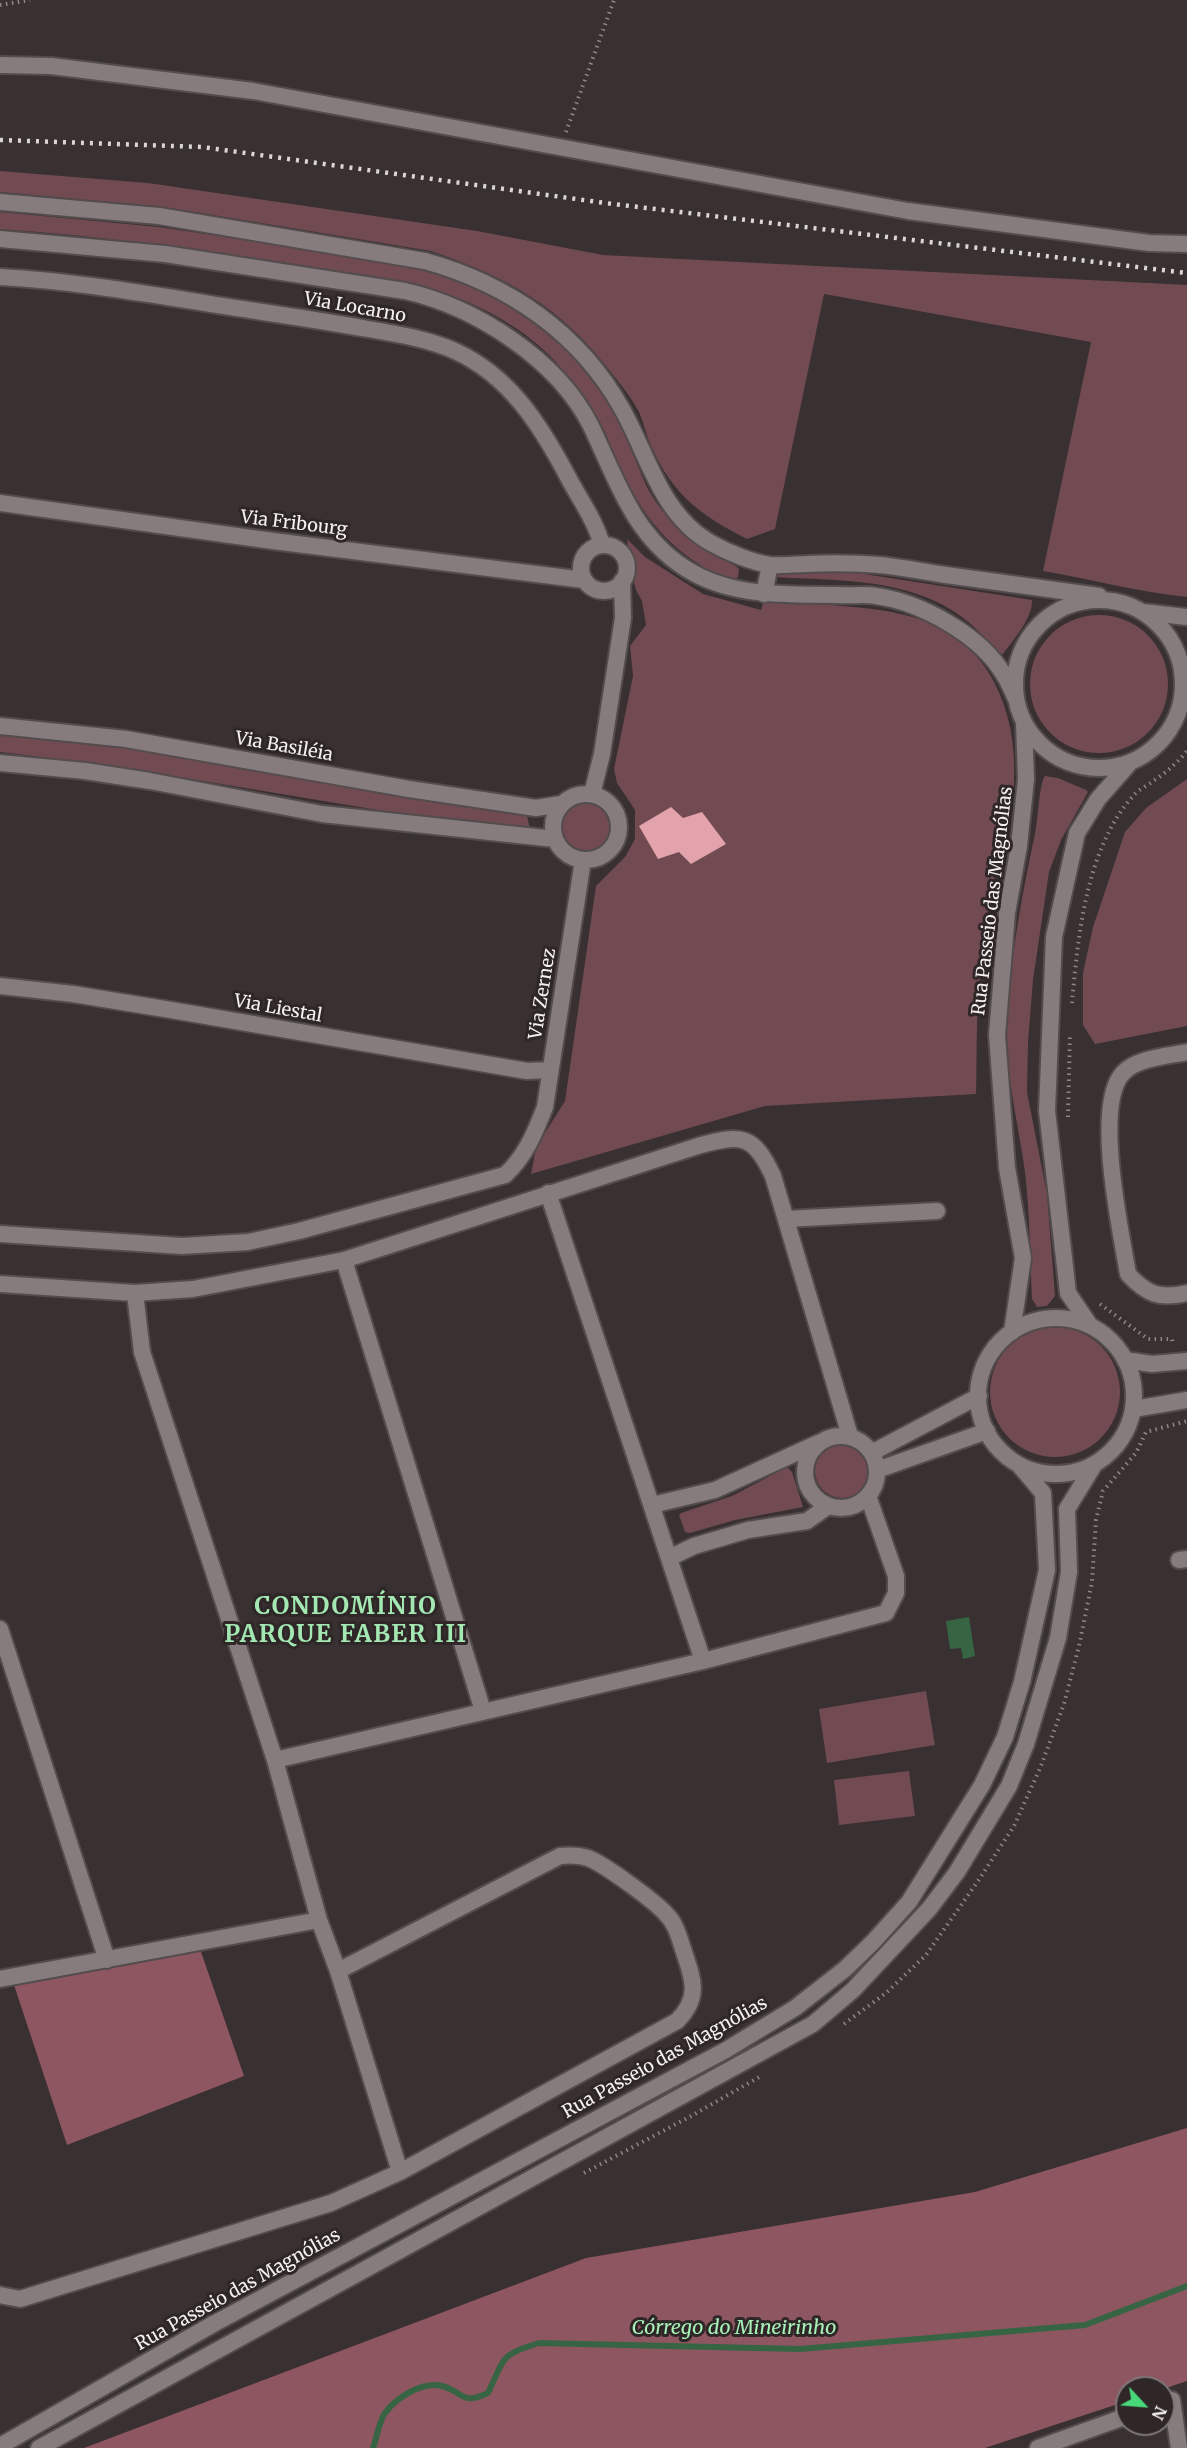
<!DOCTYPE html>
<meta charset="utf-8">
<style>
body{margin:0}
#map{position:relative;width:1187px;height:2448px;overflow:hidden;background:#383031;font-family:Merriweather,serif}
canvas{display:block}
.north{position:absolute;left:1115px;top:2376px;width:60px;height:60px;box-sizing:border-box;background:#2e2627;border:2px solid #7e7778;border-radius:50%;rotate:116deg;font-size:16px;font-weight:700;line-height:24px;text-align:center;color:#f6f0f1}
.north::after{content:'';display:block;margin:auto;width:21px;height:27px;background:#48d779;clip-path:polygon(50% 0,100% 100%,50% 72%,0 100%)}
</style>
<div id="map">
<canvas width="1187" height="2448"></canvas>
<div class="north">N</div>
</div>
<script>
const c = document.querySelector('canvas').getContext('2d');
c.lineJoin = 'round';
function fill(path, color) {
  c.fillStyle = color;
  c.fill(path, 'evenodd');
}
function trace(path, color, width, dash) {
  c.strokeStyle = color;
  c.lineWidth = width;
  c.lineCap = dash ? 'butt' : 'round';
  c.setLineDash(dash || []);
  c.stroke(path);
}
function drawText(font, color, halo, rows, align = 'center') {
  c.font = font + ' Merriweather,serif';
  c.lineWidth = 6;
  c.setLineDash([]);
  c.textBaseline = 'middle';
  c.strokeStyle = halo;
  c.fillStyle = color;
  for (const [text, x, y, turn = 0] of rows) {
    c.save();
    c.translate(x, y);
    c.rotate((+turn || 0) * Math.PI / 180);
    c.textAlign = isNaN(turn) ? turn : align;
    if (halo) c.strokeText(text, 0, 0);
    c.fillText(text, 0, 0);
    c.restore();
  }
}
fill(new Path2D(`
 M 0,171 L 148,183 L 477,231 L 603,255 L 1187,285 L 1187,597 C 1138,592 1091,579 1043,571 L 1091,342 L 824,294 L 775,529 L 747,539 C 700,515 673,495 651,446 C 646,435 644,423 639,412 C 631,397 620,384 610,371 C 560,306 507,277 431,251 L 164,207 L 0,192 Z
 M 0,212 L 159,227 L 394,262 C 486,281 565,327 612,410 C 626,434 635,460 646,485 C 665,523 699,548 736,566 L 739,569 L 738,577 L 732,581 C 677,558 648,525 622,473 C 613,454 607,433 596,415 C 584,396 570,378 555,361 C 526,330 483,306 444,293 C 400,278 351,274 306,266 C 204,250 102,236 0,229 Z
 M 627,539 L 645,557 L 703,594 L 761,610 L 764,601 C 814,605 884,604 930,623 C 994,649 1018,719 1014,784 C 1013,802 1006,820 1002,837 C 996,862 993,888 989,913 C 986,939 981,964 979,990 C 976,1024 977,1059 976,1094 L 765,1106 L 531,1174 L 536,1147 L 565,1101 L 596,886 L 625,857 L 635,839 L 635,810 L 617,783 L 614,769 L 633,676 L 630,646 L 646,625 L 642,601 L 636,590 L 631,570 Z
 M 775,570 L 858,573 L 1032,600 C 1033,618 1013,640 1003,654 L 996,653 C 989,644 981,633 972,625 C 917,577 842,581 774,577 Z
 M1030 684a69 69 0 1 1 138 0a69 69 0 1 1-138 0Z
 M 0,732 L 119,747 L 270,774 L 523,813 L 527,816 L 530,829 L 522,834 L 113,766 L 0,752 Z
 M 1045,776 L 1058,778 L 1086,790 L 1088,792 L 1061,840 L 1049,872 L 1033,980 L 1028,1042 L 1027,1092 L 1047,1194 L 1055,1296 L 1047,1306 L 1037,1307 L 1032,1299 C 1030,1257 1030,1214 1025,1172 C 1019,1127 1007,1082 1007,1037 C 1008,969 1021,899 1035,834 C 1038,820 1039,784 1045,776 Z
 M 1187,779 L 1187,1026 L 1095,1044 L 1083,1025 L 1083,973 L 1093,927 L 1125,832 L 1146,808 Z
 M559 825a28 28 0 1 1 56 0a28 28 0 1 1-56 0Z
 M990 1392a65 65 0 1 1 130 0a65 65 0 1 1-130 0Z
 M815 1471a27 27 0 1 1 54 0a27 27 0 1 1-54 0Z
 M 787,1467 L 792,1472 L 803,1507 L 735,1520 L 690,1533 L 685,1532 L 679,1515 L 681,1513 L 732,1496 Z
 M 926,1691 L 935,1745 L 827,1763 L 819,1709 Z
 M 909,1771 L 915,1816 L 839,1825 L 834,1780 Z`), '#714b51');
fill(new Path2D(`
 M 200,1949 L 244,2076 L 67,2145 L 13,1982 Z
 M 1187,2128 L 1187,2381 L 1163,2389 L 1127,2388 L 1127,2401 L 985,2448 L 84,2448 L 586,2258 L 975,2192 Z`), '#8e5660');
fill(new Path2D(`
 M 969,1617 L 975,1656 L 963,1659 L 961,1648 L 950,1649 L 946,1621 Z`), '#376543');
trace(new Path2D(`
 M 373,2448 C 377,2438 379,2421 385,2413 C 396,2398 422,2381 442,2386 C 465,2392 460,2406 488,2393 C 505,2358 499,2355 539,2343 L 800,2349 L 1085,2325 L 1187,2286`), '#376543', 6);
fill(new Path2D(`
 M 671,807 L 683,818 L 702,812 L 726,844 L 691,864 L 679,852 L 658,859 L 639,826 Z`), '#e2a3ad');
const minor = new Path2D(`
 M 0,65 L 51,66 L 253,91 L 908,211 L 1149,243 L 1187,244
 M 0,277 C 90,282 180,300 269,313 C 302,318 335,323 368,329 C 397,334 428,339 455,351 C 510,376 541,426 568,477 C 580,500 595,520 602,545
 M 0,503 L 273,541 L 584,580
 M581 568a23 23 0 1 1 46 0a23 23 0 1 1-46 0Z
 M 0,726 L 126,739 L 409,789 L 536,808 L 561,804
 M 0,763 L 85,771 L 150,781 L 322,814 L 555,839
 M553 827a33 33 0 1 1 66 0a33 33 0 1 1-66 0Z
 M 592,794 L 602,754 L 623,618 L 622,581
 M 0,986 L 73,994 L 171,1010 L 527,1071 L 550,1070
 M 1187,1052 C 1168,1056 1136,1058 1123,1073 C 1093,1105 1121,1232 1128,1274 C 1147,1295 1160,1299 1187,1293
 M 548,1193 L 703,1661
 M 786,1219 L 937,1211
 M 0,1234 L 182,1246 L 248,1242 L 299,1231 L 505,1175 C 525,1157 535,1133 545,1107 L 583,860
 M 344,1260 L 483,1711
 M 0,1284 L 135,1293 L 193,1289 L 344,1260 L 701,1145 C 742,1134 754,1135 773,1176 L 850,1436
 M 135,1293 L 142,1352 L 275,1760 L 319,1920 L 338,1971 L 400,2172
 M 1125,1360 L 1152,1364 L 1187,1361
 M 1134,1409 L 1187,1400
 M805 1472a36 36 0 1 1 72 0a36 36 0 1 1-72 0Z
 M 873,1452 L 979,1396
 M 877,1470 L 987,1431
 M 652,1505 L 715,1490 L 818,1443
 M 669,1558 L 694,1546 L 748,1530 L 807,1521 L 828,1506
 M 1179,1560 L 1187,1559
 M 0,1629 L 107,1960
 M 275,1760 L 703,1661 L 886,1613 L 896,1593 L 896,1576 L 868,1496
 M 0,1979 L 319,1920
 M 0,2295 L 20,2299 L 331,2203 L 400,2172 L 677,2021 C 702,1996 692,1977 683,1949 C 679,1937 676,1924 667,1915 C 656,1902 604,1864 588,1858 C 579,1855 570,1855 560,1856 L 338,1971
 M 1172,2400 L 1179,2448
 M 1038,2448 L 1127,2416`);
const tertiary = new Path2D(`
 M 0,202 L 159,216 L 425,261 C 508,284 580,333 622,409 C 648,455 661,515 711,543 C 727,552 751,562 770,565 C 782,566 795,564 807,564 C 831,563 855,563 879,565 C 902,567 924,572 946,575 C 997,582 1048,589 1099,596
 M 0,239 L 165,254 L 405,291 C 476,307 558,360 591,426 C 616,478 633,535 685,568 C 731,598 787,594 839,595 C 851,596 864,594 876,596 C 920,602 981,635 1004,675 C 1009,682 1012,691 1016,699
 M 764,594 L 770,565
 M1015 684a84 84 0 1 1 168 0a84 84 0 1 1-168 0Z
 M 1143,612 L 1187,617
 M978 1396a78 78 0 1 1 156 0a78 78 0 1 1-156 0Z
 M 1089,1324 L 1068,1293 L 1047,1111 L 1054,937 L 1077,833 L 1098,799 L 1128,765
 M 1012,1332 L 1023,1258 L 1007,1168 L 997,1035 L 1007,913 L 1019,846 L 1026,779 L 1024,723
 M 0,2446 L 215,2323 L 726,2050 L 795,2008 L 845,1969 L 873,1942 L 909,1902 L 982,1785 L 1005,1737 L 1022,1682 L 1047,1570 L 1043,1493 L 1020,1466
 M 39,2448 L 813,2024 L 853,1990 L 929,1909 L 957,1872 L 1009,1786 L 1026,1744 L 1058,1638 L 1069,1572 L 1067,1509 L 1094,1465`);
trace(minor, '#534c4d', 20);
trace(tertiary, '#534c4d', 20);
trace(new Path2D(`
 M 0,5 L 30,0
 M 566,132 L 614,0
 M 1072,1003 C 1078,936 1086,847 1134,795 C 1139,789 1147,786 1153,781 C 1166,773 1177,763 1187,751
 M 1068,1117 L 1070,1034
 M 1100,1304 L 1148,1339 L 1172,1339 L 1173,1344
 M 844,2024 L 886,1993 L 926,1955 L 978,1881 L 1014,1826 L 1041,1766 L 1064,1704 L 1079,1646 L 1092,1582 L 1096,1520 L 1103,1491 L 1136,1453 L 1146,1432 L 1187,1421
 M 584,2173 L 693,2115 L 761,2076`), '#8e8788', 4, [1.5, 4.5]);
trace(minor, '#867c7d', 16);
trace(tertiary, '#867c7d', 16);
trace(new Path2D(`
 M 0,140 L 202,147 L 605,203 L 1187,273`), '#dcd6d7', 4.5, [3, 6]);
drawText('18px', '#f6f0f1', '#2e2627', [
 ["Via Locarno",355,308,10],
 ["Via Fribourg",294,524,7],
 ["Via Basiléia",284,747,10],
 ["Rua Passeio das Magnólias",993,901,-83],
 ["Via Zernez",543,994,-81],
 ["Via Liestal",278,1009,10],
 ["Rua Passeio das Magnólias",665,2058,-29],
 ["Rua Passeio das Magnólias",238,2290,-29]
]);
drawText('italic 20px', '#a8f1b9', '#2e2627', [
 ["Córrego do Mineirinho",734,2328]
]);
c.letterSpacing = '1.5px';
drawText('bold 24px', '#a3e7b2', '#2e2627', [
 ["CONDOMÍNIO",346,1607],
 ["PARQUE FABER III",346,1635]
]);
c.letterSpacing = '0px';
</script>
